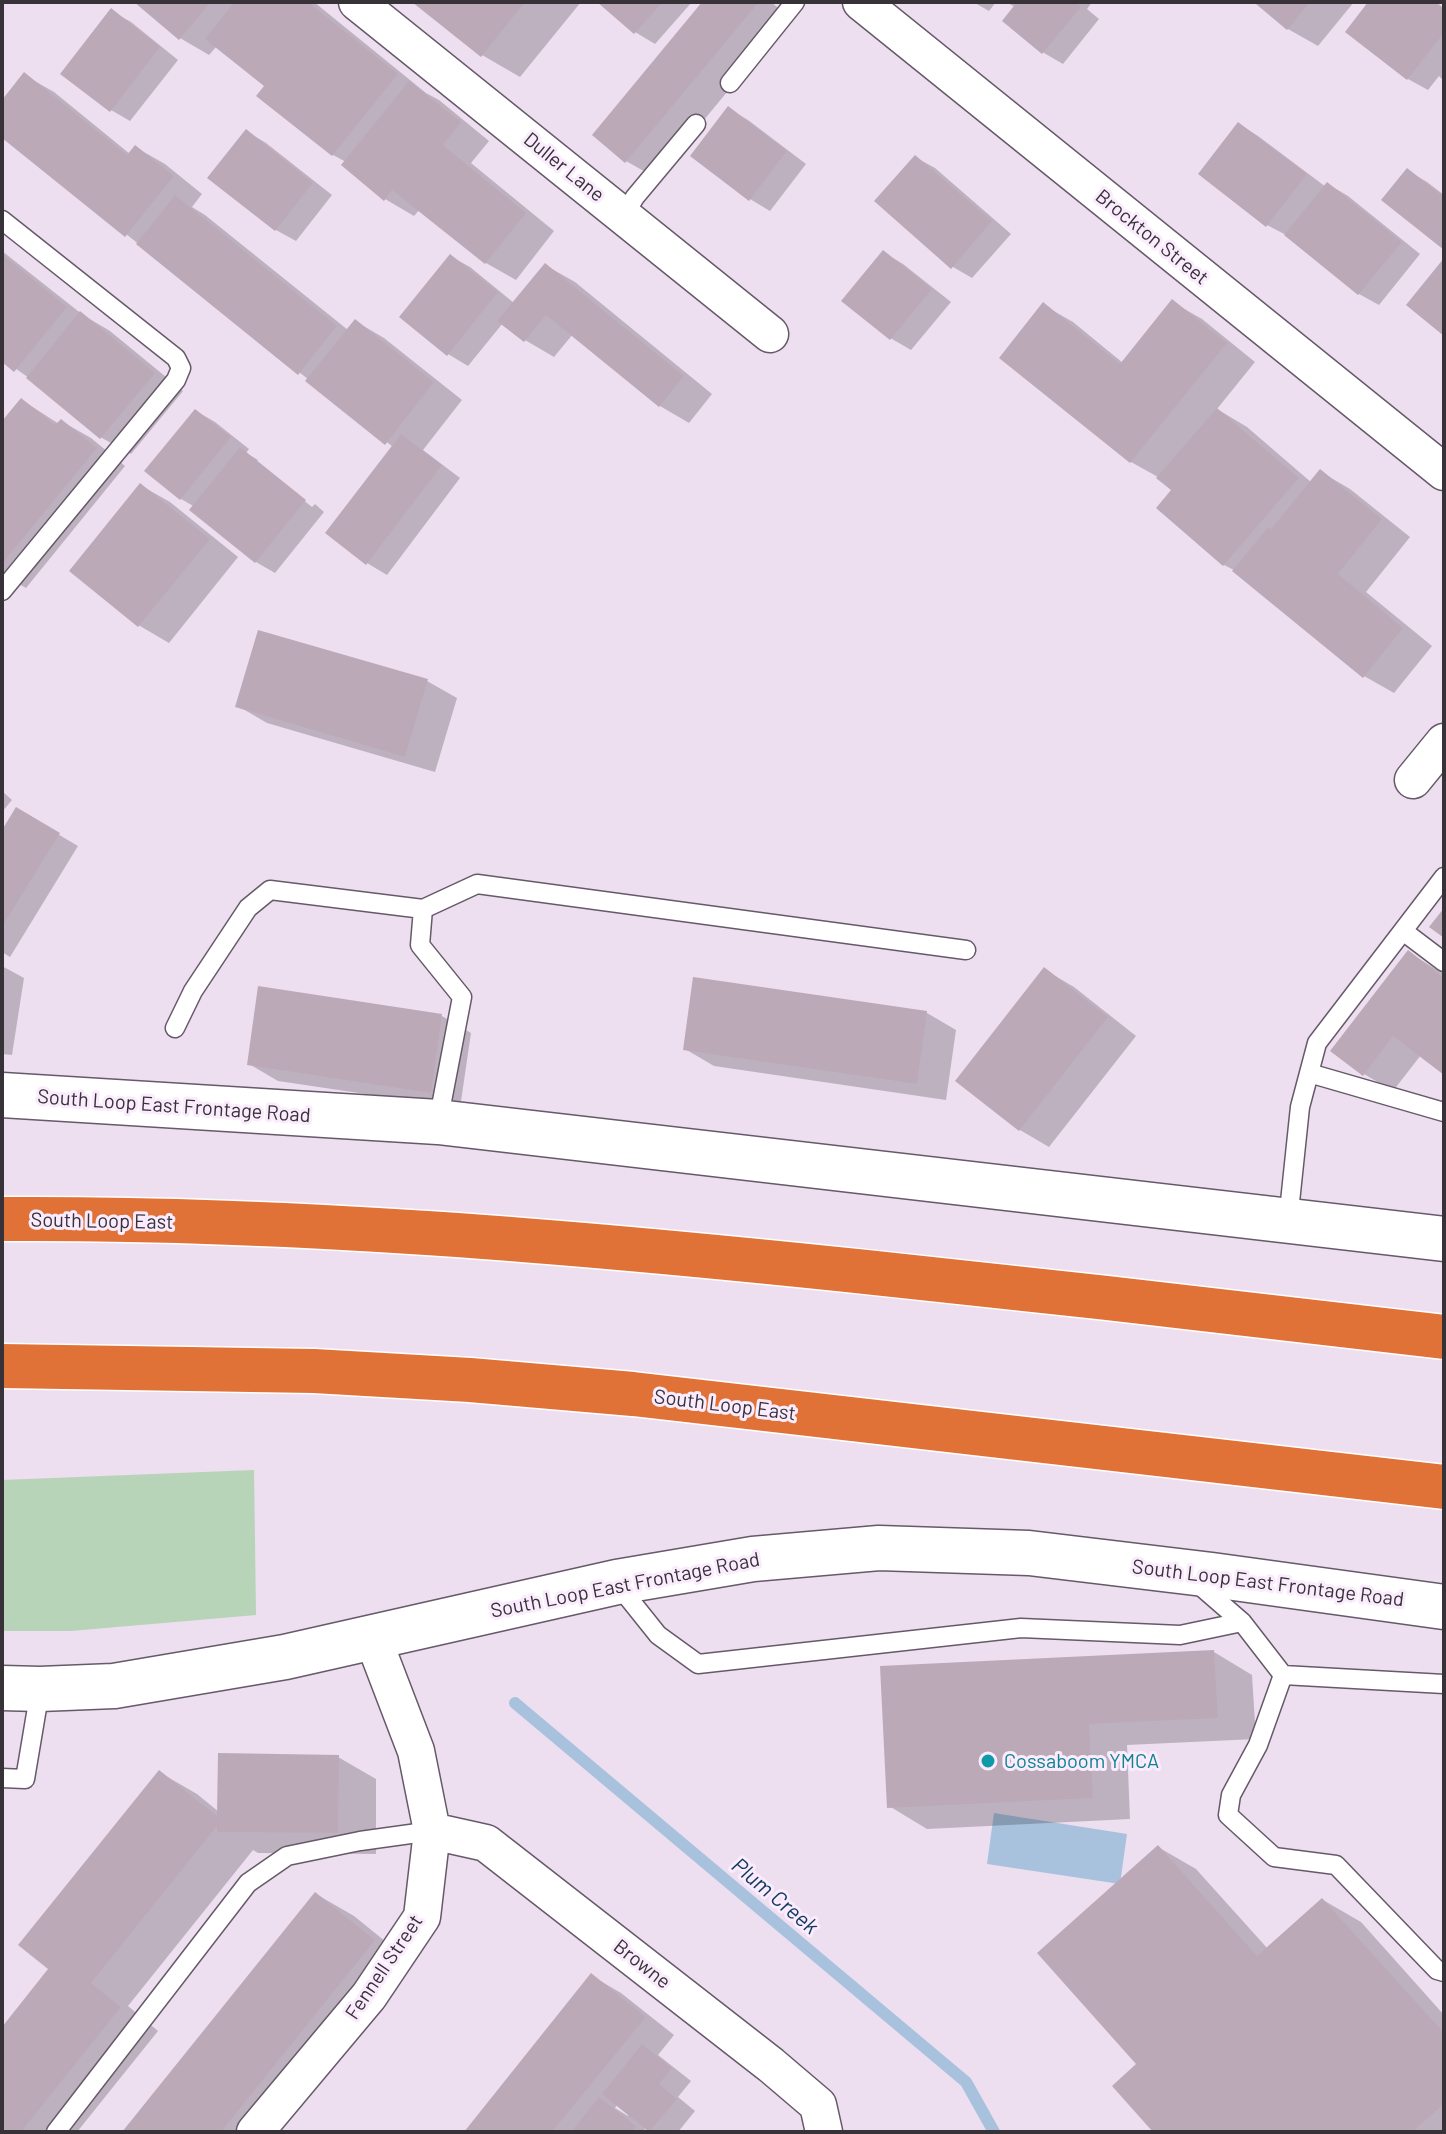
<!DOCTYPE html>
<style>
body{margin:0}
#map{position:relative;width:1446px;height:2134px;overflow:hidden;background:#eddef0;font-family:Barlow,sans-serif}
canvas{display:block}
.frame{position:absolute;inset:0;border:4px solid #373138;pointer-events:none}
</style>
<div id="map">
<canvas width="1446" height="2134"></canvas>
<div class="frame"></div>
</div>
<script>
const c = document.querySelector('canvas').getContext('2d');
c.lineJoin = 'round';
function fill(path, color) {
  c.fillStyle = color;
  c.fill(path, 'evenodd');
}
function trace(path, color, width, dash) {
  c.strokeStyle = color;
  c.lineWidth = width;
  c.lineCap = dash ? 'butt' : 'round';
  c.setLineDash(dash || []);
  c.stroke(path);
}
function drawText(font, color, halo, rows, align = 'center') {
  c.font = font + ' Barlow,sans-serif';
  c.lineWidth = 6;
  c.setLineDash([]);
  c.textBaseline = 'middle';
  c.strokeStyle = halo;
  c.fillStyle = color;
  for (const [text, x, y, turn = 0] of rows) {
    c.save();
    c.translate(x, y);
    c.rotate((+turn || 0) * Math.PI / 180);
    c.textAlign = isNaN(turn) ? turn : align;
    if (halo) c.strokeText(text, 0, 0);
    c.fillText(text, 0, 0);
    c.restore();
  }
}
fill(new Path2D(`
 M 254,1470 L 256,1615 L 71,1631 L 2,1631 L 2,1480 Z`), '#b7d4b9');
fill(new Path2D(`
 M 994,1813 L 1127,1834 L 1120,1884 L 987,1864 Z`), '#a8c2de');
fill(new Path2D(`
 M 137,2 L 314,2 L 426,93 L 439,100 L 489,141 L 471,163 L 554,231 L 516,280 L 486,263 L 420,209 L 414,216 L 385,199 L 346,162 L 333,155 L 267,86 L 217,46 L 209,55 L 180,38 Z
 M 415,2 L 581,2 L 520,77 L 482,55 Z
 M 601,2 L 692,2 L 655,44 L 635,32 Z
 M 704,2 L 771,2 L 789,17 L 656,178 L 626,161 Z
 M 973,2 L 996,2 L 989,11 Z
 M 1006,2 L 1092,2 L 1087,9 L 1099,19 L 1063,64 L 1044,53 L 1004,21 L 1015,7 Z
 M 1261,2 L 1354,2 L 1318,46 L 1288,29 L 1259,4 Z
 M 1371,2 L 1436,2 L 1444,8 L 1444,81 L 1439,76 L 1428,90 L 1408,79 L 1348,31 Z
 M 111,11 L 131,22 L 178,60 L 130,121 L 111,110 Z
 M 24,75 L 54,92 L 130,154 L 135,147 L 165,164 L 202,194 L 192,207 L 205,215 L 348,330 L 355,321 L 384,338 L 462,400 L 423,450 L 460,478 L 387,575 L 367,563 L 328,533 L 393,447 L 2,135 L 2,103 Z
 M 729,109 L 748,120 L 806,164 L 770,211 L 750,199 Z
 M 1239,124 L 1258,136 L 1326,187 L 1328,184 L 1348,196 L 1420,254 L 1379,305 L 1359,294 L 1288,236 L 1267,225 L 1201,174 Z
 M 246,131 L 266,143 L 332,195 L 296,241 L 276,230 Z
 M 915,157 L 935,168 L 1011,234 L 972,278 L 953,267 Z
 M 1408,171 L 1427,182 L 1444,195 L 1444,247 Z
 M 2,251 L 83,315 L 110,331 L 183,391 L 131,454 L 102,438 L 32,380 L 2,359 Z
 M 883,252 L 903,264 L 951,302 L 911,350 L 892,339 L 844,300 Z
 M 450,256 L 470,267 L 514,303 L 545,265 L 575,282 L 712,394 L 689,423 L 660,406 L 573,334 L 554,357 L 525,340 L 503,323 L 468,366 L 448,354 L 402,317 Z
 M 1172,302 L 1202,319 L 1255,362 L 1217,409 L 1247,427 L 1312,483 L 1321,472 L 1350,489 L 1410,537 L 1366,592 L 1432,646 L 1394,693 L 1364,676 L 1234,570 L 1224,565 L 1159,508 L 1173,490 L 1158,477 L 1131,462 L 1001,358 L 1043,305 L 1073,322 L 1123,363 Z
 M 22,400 L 59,424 L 61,421 L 91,438 L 125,466 L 26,588 L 2,574 L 2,424 Z
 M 196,411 L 215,422 L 249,449 L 246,453 L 258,460 L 256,462 L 312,507 L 315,504 L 324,512 L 275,573 L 256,562 L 195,507 L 181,499 Z
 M 140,485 L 170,502 L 238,557 L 169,643 L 140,626 L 72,570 Z
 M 427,681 L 457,698 L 435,772 L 267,723 L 238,706 Z
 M 2,791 L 12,800 L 2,812 Z
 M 17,810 L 78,846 L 10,957 L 2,952 L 2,834 Z
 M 1408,952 L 1444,974 L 1444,1073 L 1421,1055 L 1393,1091 L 1364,1074 Z
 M 2,966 L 24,978 L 12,1055 L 2,1054 Z
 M 1045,970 L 1074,987 L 1136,1036 L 1049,1147 L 1020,1130 Z
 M 927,1013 L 956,1030 L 946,1100 L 714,1066 L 685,1049 Z
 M 442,1016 L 471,1033 L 460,1108 L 278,1081 L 249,1064 Z
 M 1214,1652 L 1252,1675 L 1256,1739 L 1127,1745 L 1130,1819 L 927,1829 L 889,1806 Z
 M 338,1757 L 376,1779 L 376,1854 L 258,1853 L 253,1850 L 128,2006 L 158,2031 L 77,2132 L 2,2132 L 2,2024 L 5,2026 L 51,1969 L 159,1772 L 197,1794 L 219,1812 Z
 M 1158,1847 L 1196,1869 L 1268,1949 L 1323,1900 L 1361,1922 L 1444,2015 L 1444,2132 L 1155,2132 Z
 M 316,1894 L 354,1916 L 412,1963 L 277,2132 L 125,2132 Z
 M 592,1976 L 621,1993 L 674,2035 L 658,2055 L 691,2081 L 678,2097 L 695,2111 L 678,2132 L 651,2132 L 645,2128 L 644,2131 L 646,2132 L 466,2132 ZM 617,2105 L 629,2114 L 628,2116 L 615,2108 Z`), '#0003');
trace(new Path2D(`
 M 515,1703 L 966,2082 L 994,2132`), '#a8c2de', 12);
fill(new Path2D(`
 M 134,2 L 211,2 L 179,40 Z
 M 234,2 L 308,2 L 398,74 L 332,156 L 256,96 L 264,86 L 205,39 Z
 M 412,2 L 525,2 L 481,57 Z
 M 597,2 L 663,2 L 634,34 Z
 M 702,2 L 759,2 L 625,163 L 592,135 Z
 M 1017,2 L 1075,2 L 1081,7 L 1042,54 L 1002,21 Z
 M 1258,2 L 1310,2 L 1287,30 L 1256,4 Z
 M 1368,2 L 1434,2 L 1444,10 L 1444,33 L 1407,80 L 1345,32 Z
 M 111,8 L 160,47 L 110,112 L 60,74 Z
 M 24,72 L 127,155 L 135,145 L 174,176 L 125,237 L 2,138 L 2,100 Z
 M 409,81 L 461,122 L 443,145 L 526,213 L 485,264 L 392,190 L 384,201 L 341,165 Z
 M 728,106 L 787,151 L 749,201 L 690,156 Z
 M 1238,122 L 1307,174 L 1266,227 L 1198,174 Z
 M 246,129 L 313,183 L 275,231 L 207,178 Z
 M 915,155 L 992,221 L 951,269 L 874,201 Z
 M 1407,168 L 1444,197 L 1444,250 L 1381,200 Z
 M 1327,182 L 1402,242 L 1358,295 L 1284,235 Z
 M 175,195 L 337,326 L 298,375 L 136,244 Z
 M 883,250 L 932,289 L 890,340 L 841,301 Z
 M 2,254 L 67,307 L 14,372 L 2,362 Z
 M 450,254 L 498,292 L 447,356 L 399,317 Z
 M 1444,258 L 1444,336 L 1406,305 Z
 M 545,263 L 684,376 L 659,407 L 546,315 L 524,342 L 497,321 Z
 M 1172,299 L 1227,343 L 1130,463 L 999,358 L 1043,302 L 1120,364 Z
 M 80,311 L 155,373 L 100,439 L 26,378 Z
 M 355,319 L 434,382 L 385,445 L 305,381 Z
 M 21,398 L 55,425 L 61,419 L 97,448 L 2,564 L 2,421 Z
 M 1217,408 L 1299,478 L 1223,566 L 1156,508 L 1171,490 L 1156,478 Z
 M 195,409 L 231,437 L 180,500 L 144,471 Z
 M 401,434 L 442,465 L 366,565 L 325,533 Z
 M 240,447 L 306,500 L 255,563 L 189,510 Z
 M 1320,469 L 1382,519 L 1338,574 L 1403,628 L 1363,678 L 1232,571 L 1268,527 L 1271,529 Z
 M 140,483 L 210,539 L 138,627 L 69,571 Z
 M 258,630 L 428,679 L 405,757 L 235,707 Z
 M 16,807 L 60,833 L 2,927 L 2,830 Z
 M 1444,908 L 1444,938 L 1429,927 Z
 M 1408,950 L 1444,978 L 1444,1075 L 1393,1036 L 1363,1076 L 1330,1051 Z
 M 1044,967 L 1108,1017 L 1019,1131 L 955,1081 Z
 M 693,977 L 927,1011 L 917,1084 L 683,1050 Z
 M 258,986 L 442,1014 L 431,1093 L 247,1065 Z
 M 1214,1650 L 1218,1718 L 1089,1724 L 1093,1798 L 887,1808 L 880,1666 Z
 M 218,1753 L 339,1755 L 338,1833 L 217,1832 L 217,1826 L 91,1983 L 121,2007 L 21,2132 L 2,2132 L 2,2027 L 48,1969 L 18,1945 L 159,1770 L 217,1816 Z
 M 1158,1845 L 1257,1956 L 1322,1898 L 1444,2033 L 1444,2104 L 1412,2132 L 1153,2132 L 1112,2086 L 1136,2064 L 1037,1953 Z
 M 315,1892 L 375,1940 L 221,2132 L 122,2132 Z
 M 591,1973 L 646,2017 L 552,2132 L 464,2132 Z
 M 642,2044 L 672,2068 L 659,2084 L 677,2099 L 649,2132 L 602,2094 Z
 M 599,2097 L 636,2126 L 632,2132 L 571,2132 Z`), '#bba9b7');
const lane = new Path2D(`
 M 730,83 L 795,2
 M 624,215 L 635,197 L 696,124
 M 2,220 L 176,358 L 181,368 L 176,380 L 2,591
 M 423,909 L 420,945 L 462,997 L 438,1122
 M 1403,931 L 1444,962
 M 175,1028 L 193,991 L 248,908 L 270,890 L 423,909 L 477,884 L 966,950
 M 1309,1073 L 1444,1112
 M 1288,1221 L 1300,1107 L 1317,1043 L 1444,877
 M 1197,1583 L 1242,1622 L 1283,1675 L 1444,1684
 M 618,1585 L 658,1635 L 698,1664 L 1021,1628 L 1180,1635 L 1242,1622
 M 1283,1675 L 1258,1745 L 1231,1795 L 1228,1815 L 1274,1857 L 1336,1865 L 1437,1970 L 1444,1972
 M 2,1778 L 25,1779 L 40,1690
 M 56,2132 L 248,1883 L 287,1856 L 360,1841 L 432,1831`);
const street = new Path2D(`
 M 357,2 L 770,334
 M 861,2 L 1444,472
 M 1413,780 L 1444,742
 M 432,1831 L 486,1843 L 771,2065 L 818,2105 L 824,2132
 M 255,2132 L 369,1996 L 422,1917 L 432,1831 L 416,1751 L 372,1636`);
const secondary = new Path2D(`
 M 2,1095 L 438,1122 L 1444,1239
 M 2,1688 L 40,1689 L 114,1686 L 285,1657 L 617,1582 L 753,1559 L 879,1548 L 1029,1553 L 1212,1575 L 1444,1607`);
const highway = new Path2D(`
 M 2,1219 C 291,1217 579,1242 866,1272 C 1059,1292 1251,1314 1444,1337
 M 2,1366 L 314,1371 L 470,1380 L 633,1394 L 1444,1487`);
trace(lane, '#665969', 21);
trace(street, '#665969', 39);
trace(secondary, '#665969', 47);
trace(highway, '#fff', 47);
trace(lane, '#fff', 18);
trace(street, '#fff', 36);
trace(secondary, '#fff', 44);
trace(highway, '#e07238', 44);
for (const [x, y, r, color] of [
 [988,1761,8,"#0f9aa8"]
]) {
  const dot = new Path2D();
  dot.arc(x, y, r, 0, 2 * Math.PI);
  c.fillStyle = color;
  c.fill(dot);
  trace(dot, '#faebfd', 3);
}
drawText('20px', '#373138', '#faebfd', [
 ["Duller Lane",564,167,39],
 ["Brockton Street",1152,237,39],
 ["South Loop East Frontage Road",174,1106,4],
 ["South Loop East",102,1221,1],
 ["South Loop East",725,1405,7],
 ["South Loop East Frontage Road",1268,1583,7],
 ["South Loop East Frontage Road",625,1585,-11],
 ["Browne",642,1964,38],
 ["Fennell Street",384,1967,-56]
]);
drawText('20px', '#0d838f', '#faebfd', [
 ["Cossaboom YMCA",1004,1761]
], 'left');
drawText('italic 22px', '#10385d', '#faebfd', [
 ["Plum Creek",775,1896,40]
]);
</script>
